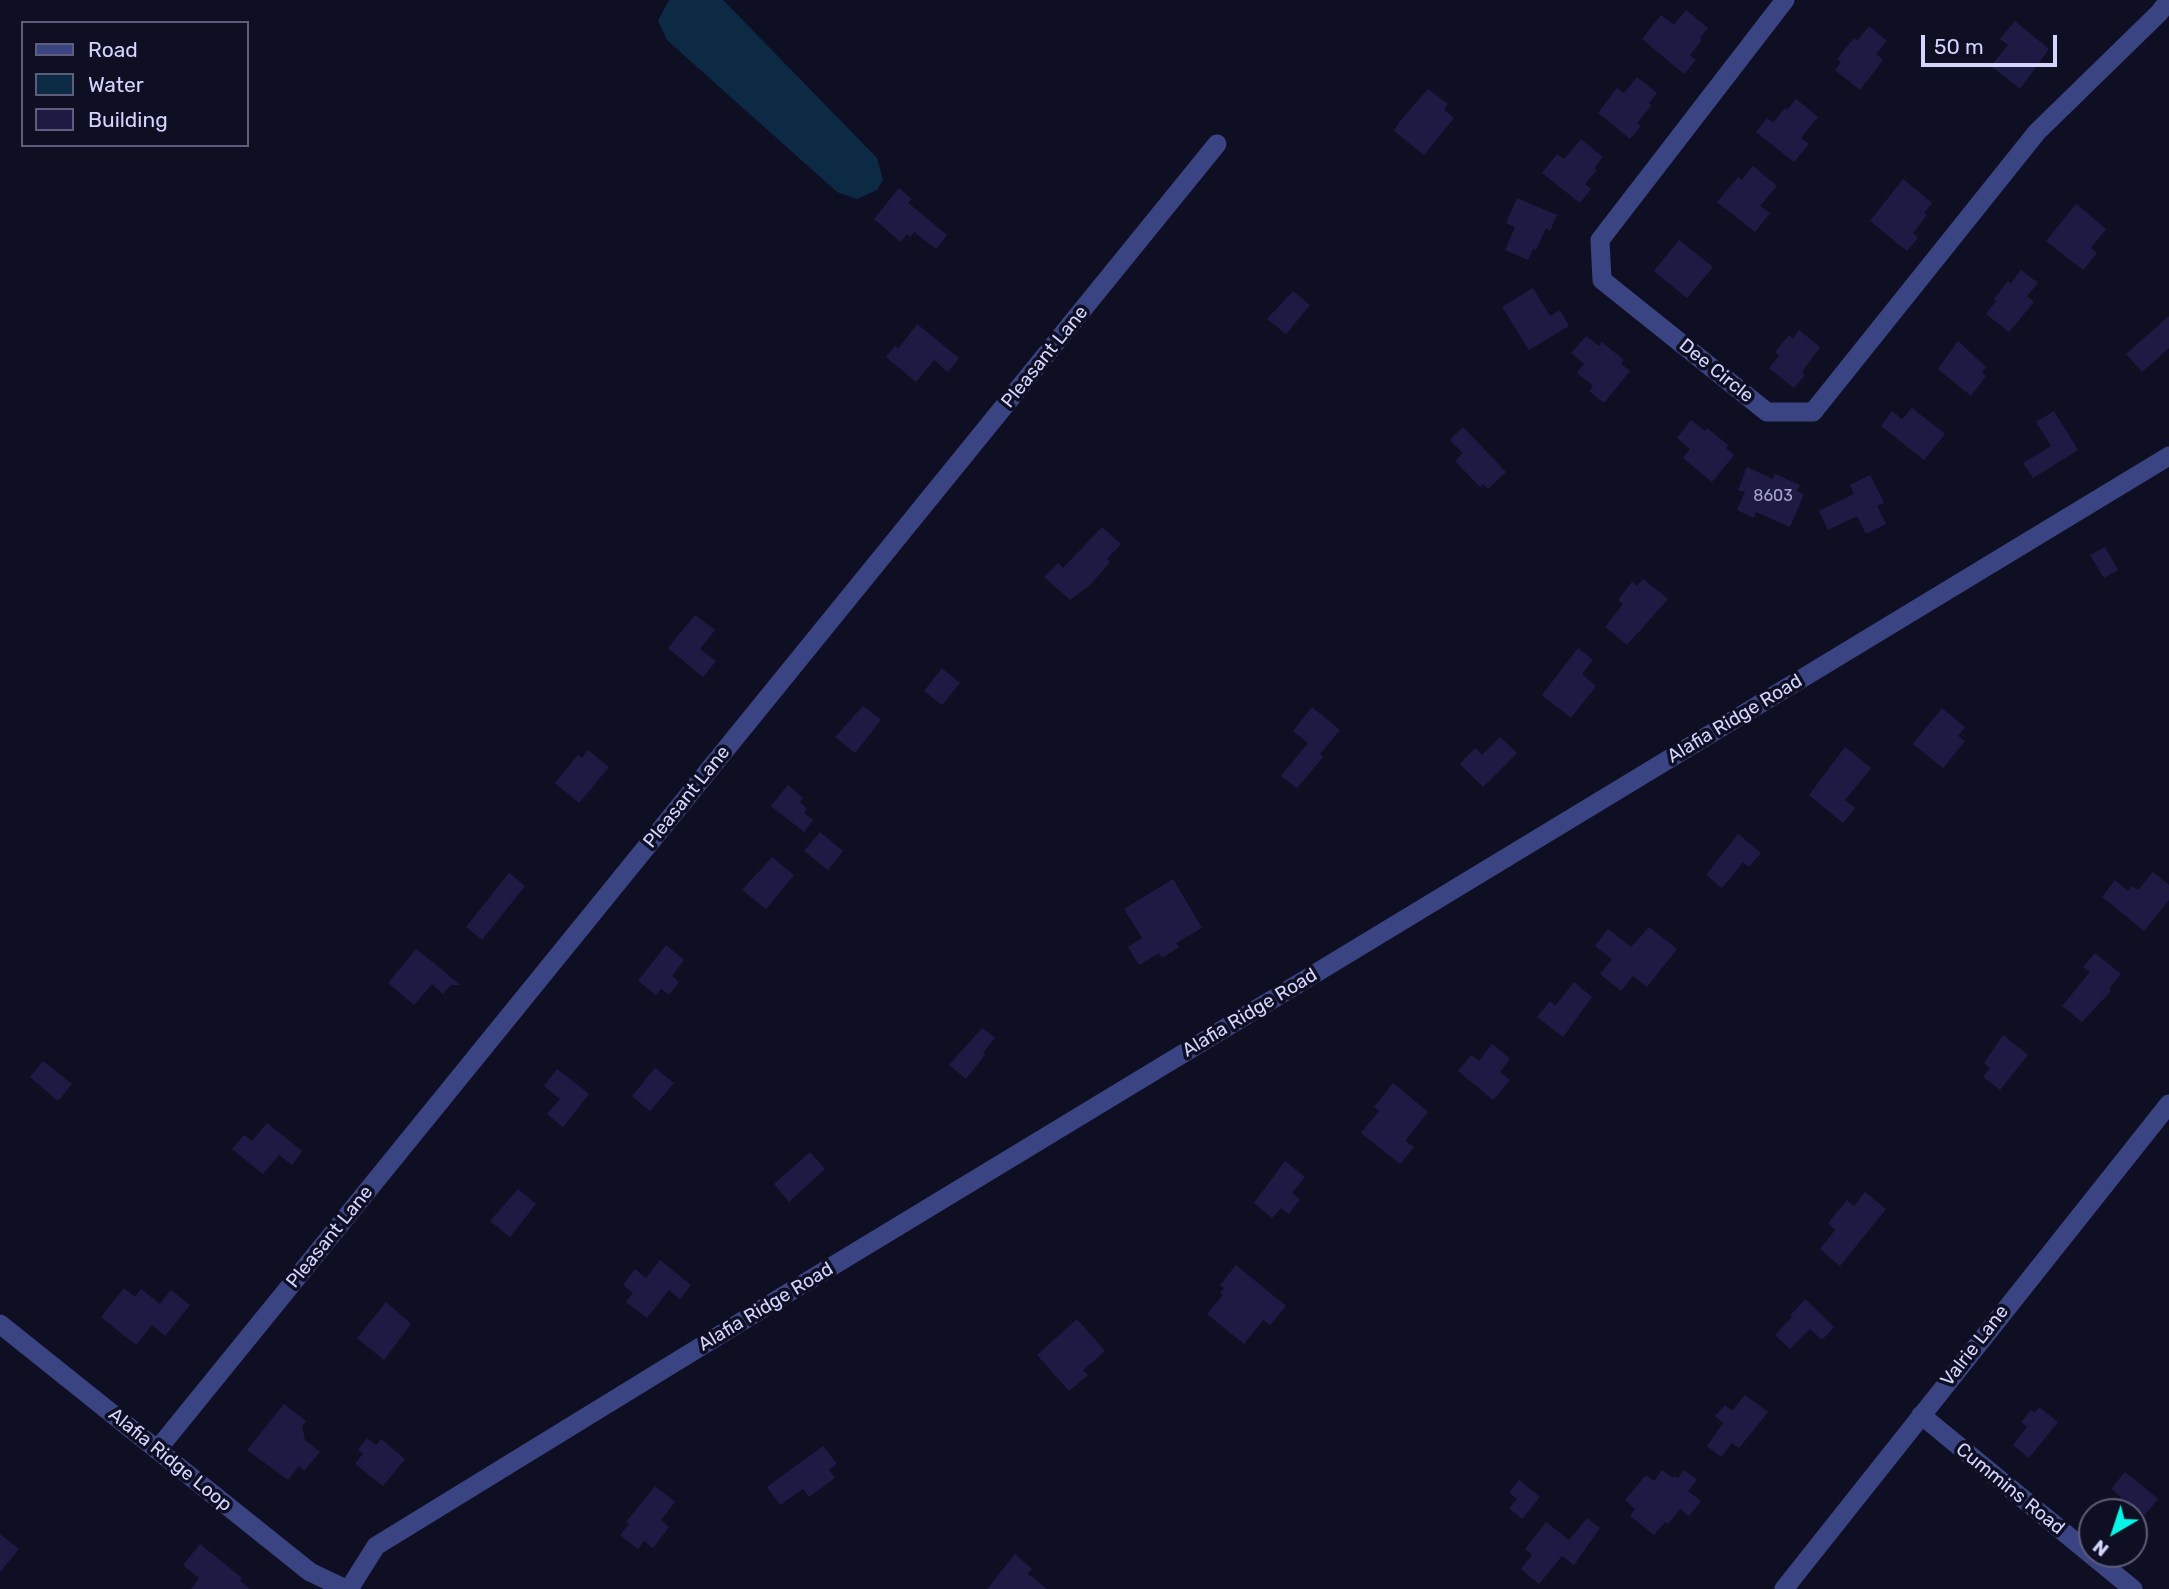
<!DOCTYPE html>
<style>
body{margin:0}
#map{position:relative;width:2169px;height:1589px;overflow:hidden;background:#0f0f24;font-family:Rubik,sans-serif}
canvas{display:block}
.legend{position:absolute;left:21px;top:21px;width:228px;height:126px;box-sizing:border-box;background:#0f0f24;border:2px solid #5d5e7b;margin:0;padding:9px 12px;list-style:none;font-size:21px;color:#d3d5fe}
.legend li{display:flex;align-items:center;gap:14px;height:35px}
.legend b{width:35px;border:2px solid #5d5e7b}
.north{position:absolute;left:2078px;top:1498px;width:70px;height:70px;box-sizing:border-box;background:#0f0f24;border:2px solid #5d5e7b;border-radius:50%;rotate:219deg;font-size:19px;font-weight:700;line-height:28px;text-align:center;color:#d3d5fe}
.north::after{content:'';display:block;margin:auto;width:24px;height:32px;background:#06f7e8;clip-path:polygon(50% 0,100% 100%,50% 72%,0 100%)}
.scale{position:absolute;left:1921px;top:35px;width:136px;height:32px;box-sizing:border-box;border:4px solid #d3d5fe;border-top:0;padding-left:9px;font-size:21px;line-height:24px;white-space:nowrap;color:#d3d5fe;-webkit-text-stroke:5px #0f0f24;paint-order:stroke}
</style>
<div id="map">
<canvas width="2169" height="1589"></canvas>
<ul class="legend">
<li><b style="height:9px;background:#3b4482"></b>Road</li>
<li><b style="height:19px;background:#0d2a45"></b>Water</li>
<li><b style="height:19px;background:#1d1b44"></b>Building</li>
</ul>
<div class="north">N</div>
<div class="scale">50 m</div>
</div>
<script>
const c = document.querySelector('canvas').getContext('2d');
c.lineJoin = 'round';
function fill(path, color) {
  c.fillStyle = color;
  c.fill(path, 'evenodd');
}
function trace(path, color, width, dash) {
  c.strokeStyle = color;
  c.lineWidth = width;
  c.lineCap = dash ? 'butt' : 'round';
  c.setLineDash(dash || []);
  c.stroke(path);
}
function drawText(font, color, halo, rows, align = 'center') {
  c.font = font + ' Rubik,sans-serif';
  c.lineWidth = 7;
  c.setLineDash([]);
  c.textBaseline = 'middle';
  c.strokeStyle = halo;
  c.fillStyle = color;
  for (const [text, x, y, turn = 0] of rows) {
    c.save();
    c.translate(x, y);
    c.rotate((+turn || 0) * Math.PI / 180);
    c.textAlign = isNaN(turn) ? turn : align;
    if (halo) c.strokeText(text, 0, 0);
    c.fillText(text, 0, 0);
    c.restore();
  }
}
fill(new Path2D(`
 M 669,0 L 723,0 L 877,158 L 883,180 L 877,190 L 857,199 L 837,192 L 667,40 L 658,21 Z`), '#0d2a45');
fill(new Path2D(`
 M 1686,10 L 1708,28 L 1700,38 L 1702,40 L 1690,55 L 1696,60 L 1684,74 L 1642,39 L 1661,15 L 1674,25 Z
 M 2015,21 L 2049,49 L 2020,89 L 1991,66 L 2008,45 L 2000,39 Z
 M 1869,26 L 1887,41 L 1876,54 L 1883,60 L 1860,90 L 1835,70 L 1841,62 L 1837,59 L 1854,38 L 1857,41 Z
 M 1637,77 L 1657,93 L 1649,103 L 1652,105 L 1637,123 L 1641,126 L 1630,139 L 1598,113 L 1617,88 L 1624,93 Z
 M 1428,89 L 1448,104 L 1444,110 L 1454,118 L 1424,155 L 1394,131 L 1400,121 Z
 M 1796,99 L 1818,117 L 1801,138 L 1809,144 L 1794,162 L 1756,132 L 1767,118 L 1773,123 L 1785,108 L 1787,110 Z
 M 1581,139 L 1603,157 L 1594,168 L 1597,170 L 1585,184 L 1591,189 L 1580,203 L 1542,173 L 1557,154 L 1564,159 Z
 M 1753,166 L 1777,186 L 1760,206 L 1770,213 L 1755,232 L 1717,202 L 1738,177 L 1742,180 Z
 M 1903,179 L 1932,203 L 1924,213 L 1927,215 L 1913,233 L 1918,238 L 1907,251 L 1870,221 Z
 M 899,188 L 912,199 L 908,203 L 947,235 L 936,249 L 914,232 L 910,237 L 907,234 L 901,242 L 874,219 Z
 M 1517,198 L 1557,215 L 1550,231 L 1546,228 L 1536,250 L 1533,249 L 1528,260 L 1505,250 L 1515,227 L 1506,223 Z
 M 2076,204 L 2106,229 L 2091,248 L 2097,253 L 2083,270 L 2046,241 Z
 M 1679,240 L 1713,267 L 1687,298 L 1654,271 Z
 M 2021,270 L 2038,283 L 2027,296 L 2034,302 L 2009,332 L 1986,314 L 1996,301 L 1994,299 L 2008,281 L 2011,283 Z
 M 1533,288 L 1550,316 L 1560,310 L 1569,326 L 1529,350 L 1502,307 Z
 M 1293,291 L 1310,305 L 1286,334 L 1267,319 Z
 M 2169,316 L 2169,348 L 2142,372 L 2126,354 Z
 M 917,324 L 959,358 L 948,372 L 934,360 L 916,382 L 886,357 L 895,346 L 898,349 Z
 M 1799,330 L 1820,347 L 1802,372 L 1805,375 L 1794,388 L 1769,368 L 1779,356 L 1775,352 L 1789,335 L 1793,339 Z
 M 1586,336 L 1599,346 L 1602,342 L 1624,360 L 1621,364 L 1630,371 L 1604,403 L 1589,391 L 1593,386 L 1577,373 L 1584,364 L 1571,353 Z
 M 1958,341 L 1986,367 L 1982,372 L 1986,376 L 1971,396 L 1938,369 Z
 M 1912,408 L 1945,434 L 1924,460 L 1881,426 L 1892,411 L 1902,419 Z
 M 2054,411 L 2078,450 L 2033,478 L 2023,463 L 2051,446 L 2036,422 Z
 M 1691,420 L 1705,431 L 1707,428 L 1728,445 L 1726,448 L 1734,455 L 1712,482 L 1683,458 L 1690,449 L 1677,438 Z
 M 1463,427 L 1506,472 L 1488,489 L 1483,484 L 1480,487 L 1455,461 L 1463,453 L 1450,440 Z
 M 1747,467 L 1773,479 L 1775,474 L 1800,485 L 1797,491 L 1804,494 L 1790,527 L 1756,512 L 1754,518 L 1737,510 L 1745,492 L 1738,490 Z
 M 1870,475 L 1884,503 L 1877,506 L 1886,524 L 1866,534 L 1857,516 L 1828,530 L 1819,511 L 1854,494 L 1850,485 Z
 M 1102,527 L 1121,544 L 1107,559 L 1110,562 L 1091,584 L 1070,600 L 1044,577 L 1058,563 L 1063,568 Z
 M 2105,547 L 2118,570 L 2104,578 L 2090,555 Z
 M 1643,579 L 1668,599 L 1627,645 L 1605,627 L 1623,604 L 1618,600 L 1632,582 L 1637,586 Z
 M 695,615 L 715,630 L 700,649 L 716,661 L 703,677 L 668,648 Z
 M 1578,648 L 1593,660 L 1582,674 L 1596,686 L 1571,718 L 1542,695 Z
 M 942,668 L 960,683 L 942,705 L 924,691 Z
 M 863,706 L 881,720 L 855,753 L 835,737 Z
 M 1312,707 L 1340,730 L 1320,754 L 1323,757 L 1297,788 L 1281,776 L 1308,743 L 1293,731 Z
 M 1942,708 L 1965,727 L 1958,736 L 1965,741 L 1943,768 L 1913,744 Z
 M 1500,737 L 1517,753 L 1483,787 L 1460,764 L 1475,748 L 1482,755 Z
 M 1845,747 L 1871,768 L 1845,800 L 1855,808 L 1843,823 L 1809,795 Z
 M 588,750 L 609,767 L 579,803 L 555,783 L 578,755 L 582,758 Z
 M 788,785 L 803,798 L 800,802 L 807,809 L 804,813 L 813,820 L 804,832 L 771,806 Z
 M 820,832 L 843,851 L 828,870 L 804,851 Z
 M 1738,834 L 1761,853 L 1749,867 L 1743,862 L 1722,888 L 1706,875 Z
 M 772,857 L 794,875 L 766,909 L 742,890 Z
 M 2153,872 L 2169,885 L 2169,900 L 2144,931 L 2102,897 L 2115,880 L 2128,891 L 2132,886 L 2138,890 Z
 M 509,873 L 525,886 L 482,940 L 466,927 Z
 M 1173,879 L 1202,928 L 1176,943 L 1179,947 L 1162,958 L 1159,953 L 1139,965 L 1128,947 L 1142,938 L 1124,909 Z
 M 1649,927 L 1677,949 L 1647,987 L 1633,976 L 1621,991 L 1600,974 L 1612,959 L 1595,946 L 1608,929 L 1631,947 Z
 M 666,945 L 684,960 L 672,976 L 679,982 L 669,995 L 661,989 L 656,995 L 638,981 Z
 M 416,949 L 445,972 L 460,985 L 451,985 L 443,994 L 432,984 L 414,1005 L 388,983 Z
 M 2095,953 L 2121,974 L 2109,989 L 2111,991 L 2082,1022 L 2062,1006 L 2090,972 L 2083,967 Z
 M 1574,982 L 1592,997 L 1563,1037 L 1537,1017 L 1550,1001 L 1555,1006 Z
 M 982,1028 L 995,1038 L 983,1053 L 985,1055 L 966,1079 L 949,1065 Z
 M 2003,1035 L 2028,1055 L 2000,1090 L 1983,1077 L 1990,1068 L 1984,1063 Z
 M 1492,1044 L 1510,1059 L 1500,1072 L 1510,1080 L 1493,1100 L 1458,1071 L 1471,1055 L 1479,1061 Z
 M 43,1061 L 72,1084 L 58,1101 L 30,1077 Z
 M 655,1068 L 674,1083 L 650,1111 L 632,1096 Z
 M 557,1069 L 589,1094 L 563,1127 L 547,1114 L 560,1099 L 544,1086 Z
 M 1393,1083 L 1428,1112 L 1405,1141 L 1414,1147 L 1400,1164 L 1361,1133 L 1379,1111 L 1374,1107 Z
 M 267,1123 L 302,1151 L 292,1165 L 279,1155 L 263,1174 L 232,1149 L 244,1135 L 252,1141 Z
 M 810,1152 L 825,1169 L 789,1202 L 774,1184 Z
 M 1285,1161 L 1305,1177 L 1292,1193 L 1300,1199 L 1289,1214 L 1281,1208 L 1272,1218 L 1254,1203 Z
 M 518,1189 L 536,1204 L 510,1237 L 490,1221 Z
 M 1865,1192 L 1886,1209 L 1840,1266 L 1820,1249 L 1835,1230 L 1828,1223 L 1847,1200 L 1854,1206 Z
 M 660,1260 L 691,1285 L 680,1299 L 669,1290 L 647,1318 L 626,1302 L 633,1293 L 623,1285 L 635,1269 L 646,1278 Z
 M 1236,1265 L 1286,1306 L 1270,1325 L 1263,1320 L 1244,1344 L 1207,1314 L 1223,1295 L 1220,1293 L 1224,1288 L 1220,1285 Z
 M 124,1288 L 135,1297 L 141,1289 L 160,1304 L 171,1290 L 190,1305 L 165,1336 L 152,1325 L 136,1345 L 101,1317 Z
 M 1805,1299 L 1834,1327 L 1822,1340 L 1810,1329 L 1790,1349 L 1775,1335 L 1792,1317 L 1790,1316 Z
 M 386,1302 L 411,1324 L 384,1360 L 357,1338 Z
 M 1077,1319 L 1105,1351 L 1083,1370 L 1088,1375 L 1069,1391 L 1037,1355 Z
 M 1745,1395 L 1768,1412 L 1739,1448 L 1732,1443 L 1721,1457 L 1707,1446 L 1723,1423 L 1715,1416 L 1725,1405 L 1732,1411 Z
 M 284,1404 L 306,1421 L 302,1426 L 305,1440 L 320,1452 L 304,1471 L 299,1466 L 288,1480 L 247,1450 Z
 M 2039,1407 L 2058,1422 L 2029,1458 L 2013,1445 L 2027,1427 L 2021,1422 L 2031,1410 L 2034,1413 Z
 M 367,1438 L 376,1445 L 381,1439 L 405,1459 L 383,1486 L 355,1464 L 363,1454 L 358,1450 Z
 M 823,1446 L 837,1464 L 829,1470 L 835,1478 L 809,1497 L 803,1489 L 780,1505 L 767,1487 Z
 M 1662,1470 L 1673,1478 L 1675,1476 L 1678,1478 L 1684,1470 L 1697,1480 L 1688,1491 L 1701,1501 L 1689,1516 L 1680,1509 L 1668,1524 L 1665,1522 L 1654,1535 L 1630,1516 L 1635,1509 L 1625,1500 L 1646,1475 L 1654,1481 Z
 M 2125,1472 L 2158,1499 L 2144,1516 L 2134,1508 L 2131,1512 L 2118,1501 L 2121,1497 L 2111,1489 Z
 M 1519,1480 L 1540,1497 L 1522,1519 L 1509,1508 L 1517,1499 L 1509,1492 Z
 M 655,1486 L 675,1502 L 661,1520 L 669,1527 L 653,1548 L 644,1541 L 638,1549 L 620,1535 L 629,1524 L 626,1522 Z
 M 1587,1518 L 1600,1528 L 1574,1565 L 1562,1556 L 1539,1584 L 1521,1569 L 1532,1555 L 1525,1549 L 1546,1522 L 1569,1540 Z
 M 0,1534 L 19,1549 L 0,1572 Z
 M 200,1544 L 242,1578 L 240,1581 L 250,1589 L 191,1589 L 199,1578 L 183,1565 Z
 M 1015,1554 L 1032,1569 L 1028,1574 L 1047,1589 L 987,1589 Z`), '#1d1b44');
trace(new Path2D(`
 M 1785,0 L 1600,240 L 1602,280 L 1767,412 L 1813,412 L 2037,132 L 2159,13 L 2169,0
 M 0,1324 L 310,1572 L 346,1589
 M 1921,1415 L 2133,1589
 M 157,1450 L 1217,144
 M 349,1589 L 376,1546 L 788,1293 L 2169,456
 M 1784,1589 L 2169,1104`), '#3b4482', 19);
drawText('16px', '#a6a6d0', null, [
 ["8603",1773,496]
]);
drawText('19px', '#d3d5fe', '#0f0f24', [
 ["Pleasant Lane",1045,357,-51],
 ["Dee Circle",1716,371,39],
 ["Alafia Ridge Road",1735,719,-31],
 ["Pleasant Lane",687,797,-51],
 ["Alafia Ridge Road",1250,1013,-31],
 ["Pleasant Lane",330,1237,-51],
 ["Alafia Ridge Road",766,1307,-31],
 ["Valrie Lane",1975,1346,-52],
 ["Alafia Ridge Loop",170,1460,39],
 ["Cummins Road",2010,1489,39]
]);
</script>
